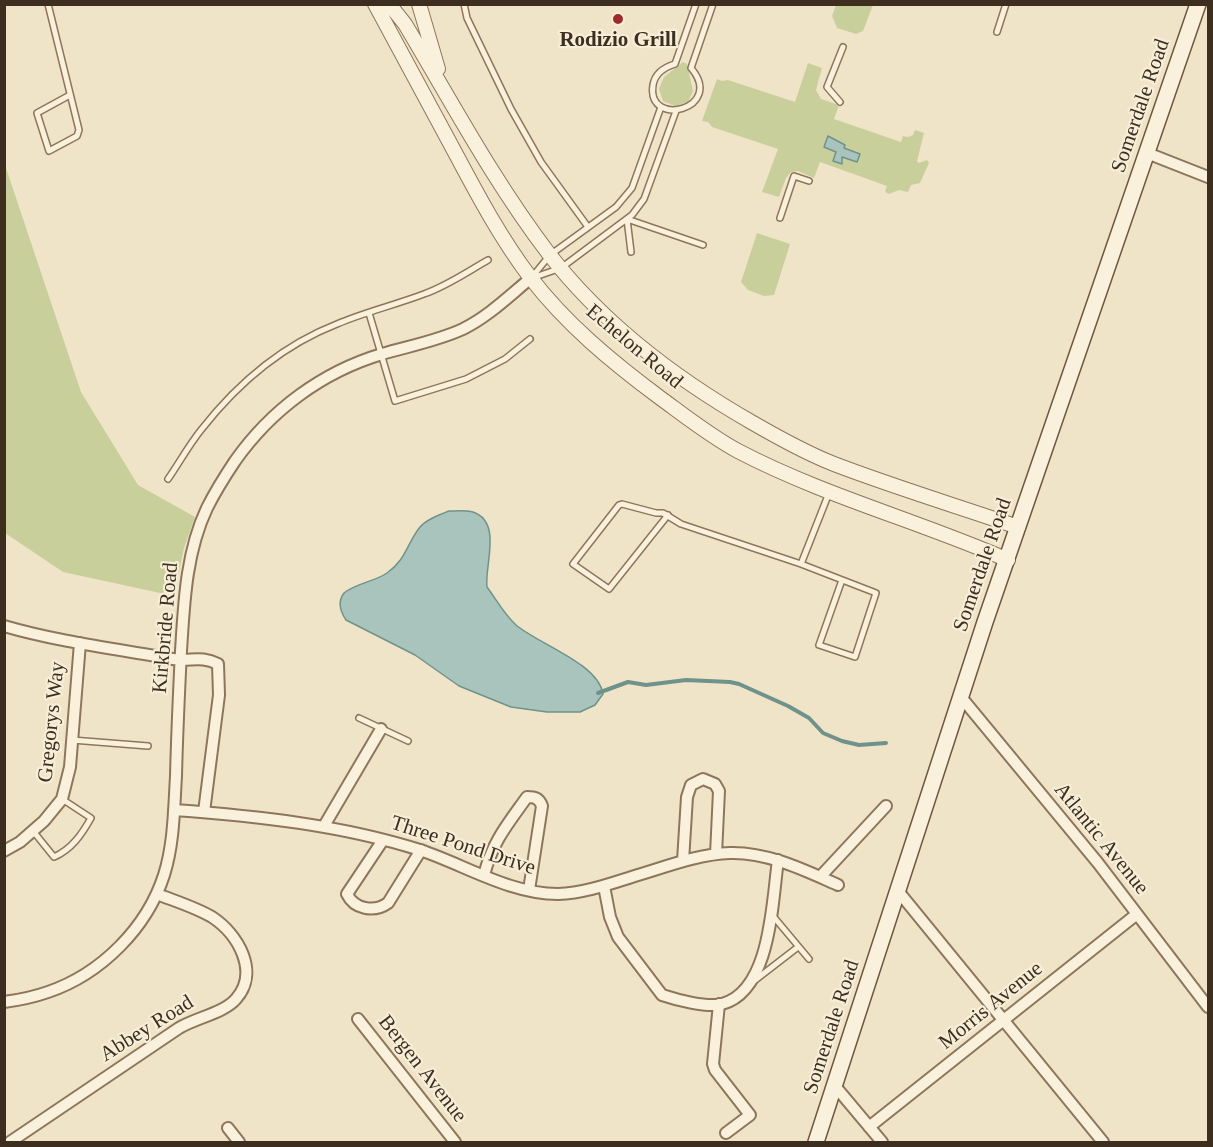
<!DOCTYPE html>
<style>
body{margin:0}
#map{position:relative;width:1213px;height:1147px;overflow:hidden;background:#f0e4c8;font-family:"Times New Roman",serif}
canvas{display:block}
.frame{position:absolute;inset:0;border:6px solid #3d2e20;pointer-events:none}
</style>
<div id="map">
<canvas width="1213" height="1147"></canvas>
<div class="frame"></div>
</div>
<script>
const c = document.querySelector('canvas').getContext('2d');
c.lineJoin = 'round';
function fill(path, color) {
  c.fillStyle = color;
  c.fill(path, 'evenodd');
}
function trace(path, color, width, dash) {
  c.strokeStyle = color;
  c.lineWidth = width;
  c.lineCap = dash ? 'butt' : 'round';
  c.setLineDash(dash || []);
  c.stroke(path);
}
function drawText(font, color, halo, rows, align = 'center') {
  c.font = font + ' "Times New Roman",serif';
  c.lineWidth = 4.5;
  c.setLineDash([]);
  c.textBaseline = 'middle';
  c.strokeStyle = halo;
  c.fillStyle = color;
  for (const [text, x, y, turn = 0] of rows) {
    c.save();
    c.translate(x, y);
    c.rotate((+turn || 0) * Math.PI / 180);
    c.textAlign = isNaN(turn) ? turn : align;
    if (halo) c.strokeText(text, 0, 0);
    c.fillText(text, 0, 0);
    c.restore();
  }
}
fill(new Path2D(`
 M 836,5 L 873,5 L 863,31 L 856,34 L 837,28 L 832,16 Z
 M 683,62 L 687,64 L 693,91 L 688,102 L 675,106 L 663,101 L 659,89 L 664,77 Z
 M 808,63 L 822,68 L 816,90 L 821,99 L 839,105 L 834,119 L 901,142 L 903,136 L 908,137 L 913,135 L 915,130 L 924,133 L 917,161 L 919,163 L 927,160 L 929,163 L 920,183 L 911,185 L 908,192 L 899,190 L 889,194 L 885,192 L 887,186 L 820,162 L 814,178 L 798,171 L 791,172 L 786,178 L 779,197 L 762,192 L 778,149 L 712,127 L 708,122 L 702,121 L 717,79 L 722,81 L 728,80 L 795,102 Z
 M 4,162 L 81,392 L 138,485 L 195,517 L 184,548 L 174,596 L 63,572 L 5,533 Z
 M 757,233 L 790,244 L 774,295 L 764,296 L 748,290 L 741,282 Z`), '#c9cf9b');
const water = new Path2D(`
 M 828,136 L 845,145 L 844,148 L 860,154 L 857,162 L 842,157 L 842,164 L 833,161 L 836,152 L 824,147 Z
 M 449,511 C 456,511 466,510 473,512 C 503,522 484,567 487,587 C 496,599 504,614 516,625 C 538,644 598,663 603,694 L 595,705 L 580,712 L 547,712 L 511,707 L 459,686 L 415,655 L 346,620 C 340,611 337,602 344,593 C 356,583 374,582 387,573 C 406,560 407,543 420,527 C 427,519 439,515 449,511 Z`);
fill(water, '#a9c4bc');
trace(water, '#6f938a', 1.5);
trace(new Path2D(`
 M 598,693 L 628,682 L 646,685 L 686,680 L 730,682 L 739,684 L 788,706 L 809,718 L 823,733 L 842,741 L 859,745 L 886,743`), '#6f938a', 4);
const service = new Path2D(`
 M 48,4 L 79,130 L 77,136 L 49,151 L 37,113 L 70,95
 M 464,4 L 467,18 L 511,109 L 541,162 L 588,227
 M 696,4 L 675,64 C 665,67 655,73 653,85 C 646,129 726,109 691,68 L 713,4
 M 997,32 L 1006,4
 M 840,102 L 827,87 L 843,47
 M 780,218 L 794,176 L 809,181
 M 631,252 L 627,219 L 703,245
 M 532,277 L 550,255 L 616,207 L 632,188 L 661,107
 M 532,278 L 561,268 L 632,215 L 644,199 L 676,111
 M 369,313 L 395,401 L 466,379 L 505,359 L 530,339
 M 168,479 C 179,463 189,445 201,430 C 237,384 283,345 337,324 C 365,312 395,305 424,294 C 447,286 467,272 488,260
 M 668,515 L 609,589 L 573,564 L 619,505 L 622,504 L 656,513 L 663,513 L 681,524 L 801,564 L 876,593 L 855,657 L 819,645 L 842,580
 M 801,564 L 829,493
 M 359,718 L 408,741
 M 72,740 L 148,746
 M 33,831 L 54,857 C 72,849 82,834 91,818 L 62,799
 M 773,916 L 809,959
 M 754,981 L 798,947`);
const minor = new Path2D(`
 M 1147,153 L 1208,177
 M 4,626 C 59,642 117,649 173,659 C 191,662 200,655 218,664 L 219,695 L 204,812
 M 961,697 L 1098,863 L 1208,1007
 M 174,810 C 257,816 341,825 420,850 C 465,865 510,894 558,894 C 586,893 612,883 638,875 C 668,866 699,854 730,853 C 768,852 804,870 838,885
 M 324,826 L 381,729
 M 383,840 L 347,894 C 354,909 374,913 388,903 L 421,850
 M 4,851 L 20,842 L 44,821 L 62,799 L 70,767 L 80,643
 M 683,861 L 687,797 L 691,785 L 703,779 L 715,784 L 719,791 L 716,854
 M 484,875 C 493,841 507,825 527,797 C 535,797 539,798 542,806 L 529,890
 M 820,877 L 886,806
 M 604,886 L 610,917 L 618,937 L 662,995 C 677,1000 707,1008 722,1004 C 771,991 772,902 778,860
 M 898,891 L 1103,1142
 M 4,1002 C 19,1000 34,997 48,992 C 101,974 147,928 164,875 C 174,844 174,808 176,776 C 177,734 179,692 181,651 C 184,603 186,552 207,508 C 215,492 225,476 235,461 C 271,410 322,372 382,354 C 409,346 437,341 463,329 C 489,316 509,296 531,278
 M 719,1004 L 713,1064 L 715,1070 L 750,1115 L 726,1133
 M 358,1019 L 455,1142
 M 835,1086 L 882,1142
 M 869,1127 L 1137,914
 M 228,1128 L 239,1142
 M 10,1142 L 179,1028 C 195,1018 224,1013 236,999 C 260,972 238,934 212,917 C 195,907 175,901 157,894`);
const tertiary = new Path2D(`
 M 375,4 C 400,51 426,98 451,145 C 475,190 499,236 530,277 C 566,324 612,362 659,397 C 685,416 710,436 738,451 C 824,496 919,521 1008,560
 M 389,4 L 405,24 C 451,101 494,182 549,254 C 604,325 676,379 753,423 C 779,438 806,453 834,464 C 894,487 957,506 1018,527
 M 419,4 L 438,69`);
const secondary = new Path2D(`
 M 816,1142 L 985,622 L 1198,4`);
trace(service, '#8d765c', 8);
trace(minor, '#8d765c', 14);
trace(tertiary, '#8d765c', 16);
trace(secondary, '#6f573f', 18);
trace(service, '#faf1dc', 5);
trace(minor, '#faf1dc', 10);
trace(tertiary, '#faf1dc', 14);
trace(secondary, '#faf1dc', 15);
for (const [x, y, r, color] of [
 [618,19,6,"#9e2a2b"]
]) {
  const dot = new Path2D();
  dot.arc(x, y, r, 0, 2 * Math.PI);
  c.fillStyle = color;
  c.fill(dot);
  trace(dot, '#f7eed8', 2);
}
drawText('bold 21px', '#3d2e20', '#f7eed8', [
 ["Rodizio Grill",618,41]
]);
drawText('21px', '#3d2e20', '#f7eed8', [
 ["Somerdale Road",1141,106,-71],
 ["Echelon Road",634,347,40],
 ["Somerdale Road",983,565,-71],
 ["Kirkbride Road",166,628,-85],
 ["Gregorys Way",52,722,-84],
 ["Atlantic Avenue",1101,839,51],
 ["Three Pond Drive",463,846,18],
 ["Morris Avenue",991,1006,-39],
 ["Somerdale Road",832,1027,-72],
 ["Abbey Road",147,1029,-32],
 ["Bergen Avenue",422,1069,52]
]);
</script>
